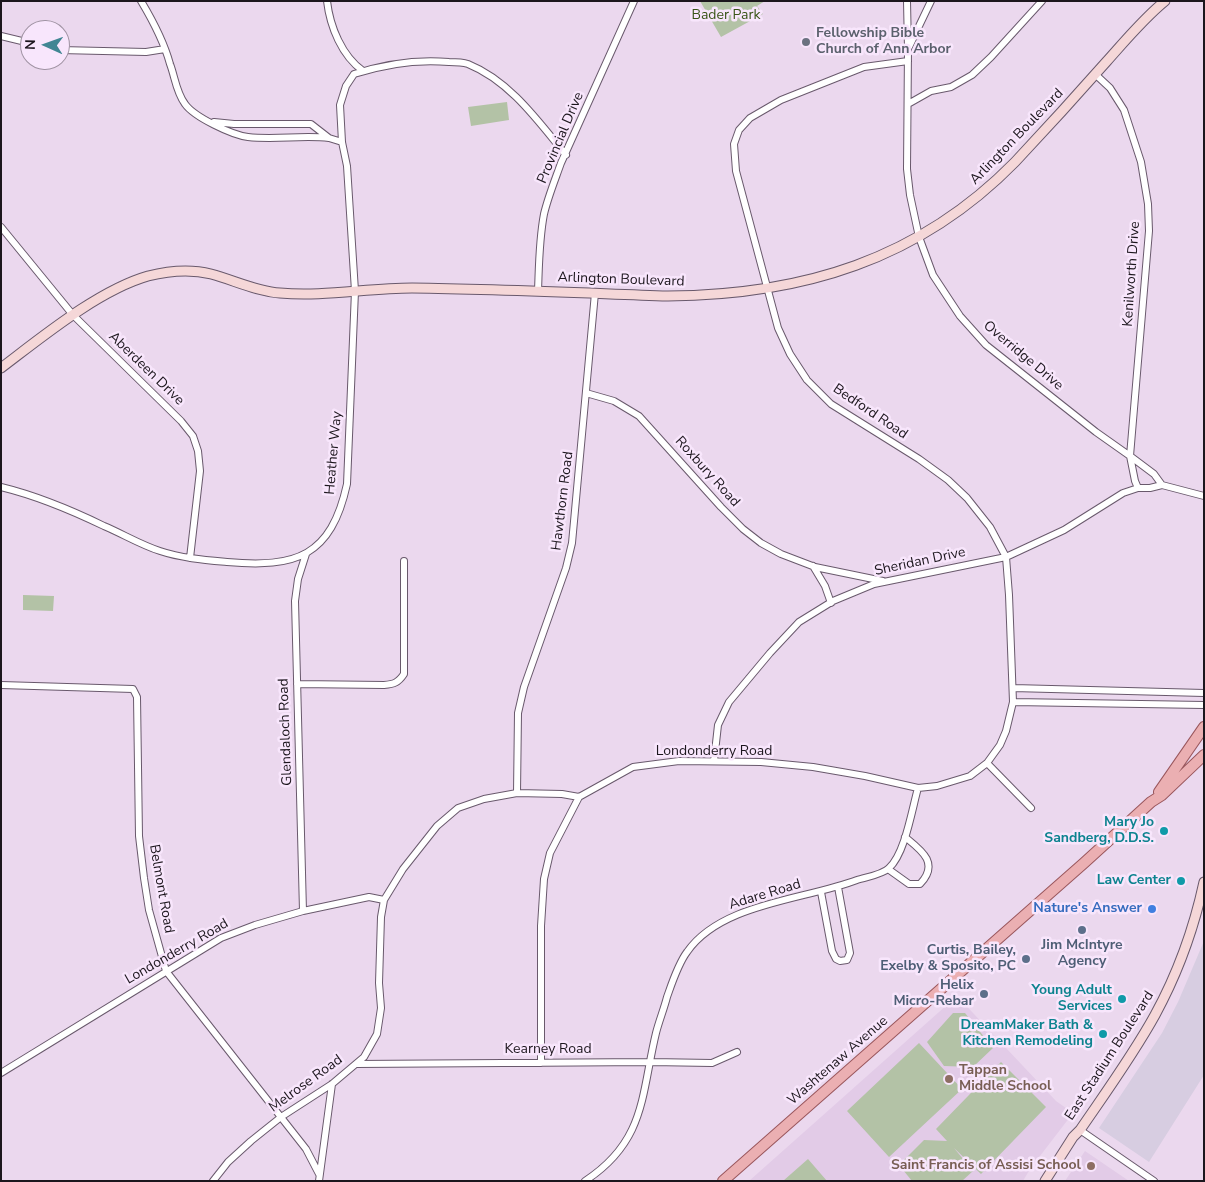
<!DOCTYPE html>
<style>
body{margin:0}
#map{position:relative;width:1205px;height:1182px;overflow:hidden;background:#ebd8ee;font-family:"Nunito Sans",sans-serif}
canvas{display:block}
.frame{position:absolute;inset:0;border:2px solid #1c161d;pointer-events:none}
.north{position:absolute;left:20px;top:20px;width:50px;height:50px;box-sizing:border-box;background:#f8e6fc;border:1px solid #a093a3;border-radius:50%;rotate:272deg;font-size:14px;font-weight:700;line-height:20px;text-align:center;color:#1c161d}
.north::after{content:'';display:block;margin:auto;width:18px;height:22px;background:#418693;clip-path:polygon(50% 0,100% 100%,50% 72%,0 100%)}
</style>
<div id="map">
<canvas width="1205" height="1182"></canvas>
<div class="frame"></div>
<div class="north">N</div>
</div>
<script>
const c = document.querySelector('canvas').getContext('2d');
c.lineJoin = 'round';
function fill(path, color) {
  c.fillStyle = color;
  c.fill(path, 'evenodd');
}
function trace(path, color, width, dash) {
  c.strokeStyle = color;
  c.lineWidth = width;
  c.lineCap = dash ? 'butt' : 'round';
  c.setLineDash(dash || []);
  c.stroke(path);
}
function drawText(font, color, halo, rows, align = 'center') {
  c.font = font + ' "Nunito Sans",sans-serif';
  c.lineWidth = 5;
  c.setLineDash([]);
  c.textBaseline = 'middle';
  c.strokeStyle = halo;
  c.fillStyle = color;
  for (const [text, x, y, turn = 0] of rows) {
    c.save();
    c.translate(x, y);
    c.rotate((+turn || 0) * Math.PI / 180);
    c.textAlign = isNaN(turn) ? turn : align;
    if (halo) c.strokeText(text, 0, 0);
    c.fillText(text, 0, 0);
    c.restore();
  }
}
fill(new Path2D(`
 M 1204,941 L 1204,1075 L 1149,1162 L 1099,1128 L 1162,1033 L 1178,1002 Z`), '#d7cde1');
fill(new Path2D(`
 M 957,996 L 1056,1101 L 1073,1113 L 1030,1169 L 1023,1181 L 749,1181 Z
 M 1085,1151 L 1129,1181 L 1065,1181 Z`), '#e2cbe7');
fill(new Path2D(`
 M 700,1 L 765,1 L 757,6 L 763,14 L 721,37 Z
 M 507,102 L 509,120 L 471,126 L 468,107 Z
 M 23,595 L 54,596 L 53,611 L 23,610 Z
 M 953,1013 L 965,1013 L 993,1048 L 973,1067 L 944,1066 L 927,1042 Z
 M 919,1043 L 962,1089 L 889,1157 L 847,1111 Z
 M 1001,1062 L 1046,1107 L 981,1174 L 954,1148 L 973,1171 L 962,1181 L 912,1181 L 899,1165 L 924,1140 L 947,1141 L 936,1129 Z
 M 808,1159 L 827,1181 L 783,1181 Z`), '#b3c2a6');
const street = new Path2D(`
 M 141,1 C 153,21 164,42 170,64 C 175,77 176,92 185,104 C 194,117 232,135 248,137 C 275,140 303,135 329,138
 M 327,1 C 330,27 342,56 363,71
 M 907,1 L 908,49 L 907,169 L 910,195 L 919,237 L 933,275 L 960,316 L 986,345 L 1096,432 L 1130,456 L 1154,474 L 1162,485
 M 1,36 L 30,43
 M 909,47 L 931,1
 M 60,50 L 146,52 L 165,49
 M 1095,74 L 1110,88 L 1124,110 L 1141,162 L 1148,204 L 1149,231 L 1130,456 L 1135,481 L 1138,488
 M 908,104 L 931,91 L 951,87 L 972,75 L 991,57 L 1042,1
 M 214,122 L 234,124 L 311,124 L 329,138 L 342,142
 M 1,227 L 73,315 L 181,421 L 193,436 L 198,451 L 200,471 L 190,558
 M 538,291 C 539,266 539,240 544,214 C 548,197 555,180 561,163 L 634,1
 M 586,393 L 614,401 L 639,416 L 721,507 L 743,529 L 761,543 L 781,554 L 815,567 L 883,581
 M 1,487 C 38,496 71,510 104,526 C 123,534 141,545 160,551 C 181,558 205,560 227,562 C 296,568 331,557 347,484 L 355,291 L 347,166 L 342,142 L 340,105 L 346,86 L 354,74 C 385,64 416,59 449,62 C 455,62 462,62 468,64 C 510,81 538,121 566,155
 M 813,566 L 825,586 L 831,603
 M 297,684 L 384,685 C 394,684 398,683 404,674 L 404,561
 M 1,685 L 133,689 L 137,697 L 139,836 L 144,878 L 149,910 L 166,971 L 306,1149 L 319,1174
 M 1013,688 L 1204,693
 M 1013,702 L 1204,705
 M 714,761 L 718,725 L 729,702 L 770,653 L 799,622 L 833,601 L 874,584 L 1006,557 L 1064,530 L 1123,493 L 1138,488 L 1150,488 L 1162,485 L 1204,496
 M 987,763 L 1031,808
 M 517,793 L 518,713 L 524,687 L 566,568 L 572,543 L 595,293
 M 888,869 L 909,884 L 920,884 C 940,863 921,850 905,837
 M 821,892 L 832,951 L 836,959 L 840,961 L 847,960 L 850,953 L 838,887
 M 303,911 L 295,601 L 298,579 L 306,554
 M 541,1063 L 541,926 L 544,879 L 550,853 L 579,797
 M 356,1064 L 651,1062 L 712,1063 L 737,1052
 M 1,1073 L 221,938 L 255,925 L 303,911 L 369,897 L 384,900
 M 1080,1130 L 1154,1181
 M 213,1181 L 228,1162 L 251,1141 L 281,1117 L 332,1084 L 364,1057 L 377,1034 L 381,1008 L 379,983 L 381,917 L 384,900 L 403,869 L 437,826 L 458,808 L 484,799 L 517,793 L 562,794 L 579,797 L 633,767 L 679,761 L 761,762 L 813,767 L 865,776 L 918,788 L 937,786 L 970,776 L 987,763 L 1000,745 L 1006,731 L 1013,702 L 1009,595 L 1006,557 L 990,527 L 967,498 L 948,480 L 919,459 L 831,404 L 807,380 L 790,354 L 778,328 L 736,171 L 734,144 L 739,130 L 750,118 L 781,100 L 864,67 L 908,61
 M 319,1181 L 332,1084
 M 585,1181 C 646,1141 641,1095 656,1033 C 659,1021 664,1009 667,997 C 672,983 678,964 687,952 C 721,903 804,900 857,880 C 866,877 882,875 889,868 C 905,854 912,809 918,788`);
const secondary = new Path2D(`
 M 1,368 C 42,337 99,290 148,276 C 168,271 191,269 211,274 C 234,280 255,291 280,293 C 323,297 368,288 412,288 C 497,289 583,293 668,296 C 802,295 919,260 1015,162 C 1046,129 1077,95 1107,61 C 1125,41 1143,19 1165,1
 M 1045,1181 L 1073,1137 L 1080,1130 C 1106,1092 1133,1055 1155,1015 C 1178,973 1194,928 1204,882`);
const primary = new Path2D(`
 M 1159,792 L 1204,727
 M 723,1181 L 1084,863 L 1151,802 L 1162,795 L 1204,755`);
trace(street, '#69596c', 8);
trace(secondary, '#69596c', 11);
trace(primary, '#99565c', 12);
trace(street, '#fff', 6);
trace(secondary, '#f5d7d8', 9);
trace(primary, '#ebafb2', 10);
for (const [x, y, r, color] of [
 [806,42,5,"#6b7280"],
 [1164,831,5,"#0f9aa8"],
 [1181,881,5,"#0f9aa8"],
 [1152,909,5,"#3f7fe0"],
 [1082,930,5,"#5c6f8a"],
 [1026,959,5,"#5c6f8a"],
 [984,994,5,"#5c6f8a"],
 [1122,999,5,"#0f9aa8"],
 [1103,1034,5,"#0f9aa8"],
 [949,1079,5,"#8d6e63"],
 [1091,1166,5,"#8d6e63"]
]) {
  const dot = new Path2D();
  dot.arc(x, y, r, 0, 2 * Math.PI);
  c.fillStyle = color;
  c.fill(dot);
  trace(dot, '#f8e6fc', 2);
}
drawText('14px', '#395417', '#f8e6fc', [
 ["Bader Park",726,16]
]);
drawText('bold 14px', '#5b616d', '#f8e6fc', [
 ["Fellowship Bible",816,34],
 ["Church of Ann Arbor",816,50]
], 'left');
drawText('14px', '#1c161d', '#f8e6fc', [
 ["Arlington Boulevard",1017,137,-46],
 ["Provincial Drive",561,138,-67],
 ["Kenilworth Drive",1132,274,-86],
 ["Arlington Boulevard",621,280,2],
 ["Overridge Drive",1023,356,40],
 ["Aberdeen Drive",146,369,44],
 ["Bedford Road",870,412,34],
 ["Heather Way",334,453,-85],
 ["Roxbury Road",707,472,48],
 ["Hawthorn Road",563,501,-83],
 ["Sheridan Drive",920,562,-12],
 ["Glendaloch Road",286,732,-92],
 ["Londonderry Road",714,752],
 ["Belmont Road",161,889,80],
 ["Adare Road",765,895,-17],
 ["Londonderry Road",177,952,-30],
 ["Kearney Road",548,1050],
 ["East Stadium Boulevard",1110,1056,-57],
 ["Washtenaw Avenue",838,1061,-41],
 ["Melrose Road",306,1084,-36]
]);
drawText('bold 14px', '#0d838f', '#f8e6fc', [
 ["Mary Jo",1154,823],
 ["Sandberg, D.D.S.",1154,839],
 ["Law Center",1171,881],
 ["Young Adult",1112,991],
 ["Services",1112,1007],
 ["DreamMaker Bath &",1093,1026],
 ["Kitchen Remodeling",1093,1042]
], 'right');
drawText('bold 14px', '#366cbe', '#f8e6fc', [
 ["Nature's Answer",1142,909]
], 'right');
drawText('bold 14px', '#4e5e75', '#f8e6fc', [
 ["Jim McIntyre",1082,946,"center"],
 ["Agency",1082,962,"center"],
 ["Curtis, Bailey,",1016,951],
 ["Exelby & Sposito, PC",1016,967],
 ["Helix",974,986],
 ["Micro-Rebar",974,1002]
], 'right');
drawText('bold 14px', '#785e54', '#f8e6fc', [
 ["Tappan",959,1071],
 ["Middle School",959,1087],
 ["Saint Francis of Assisi School",1081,1166,"right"]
], 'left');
</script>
